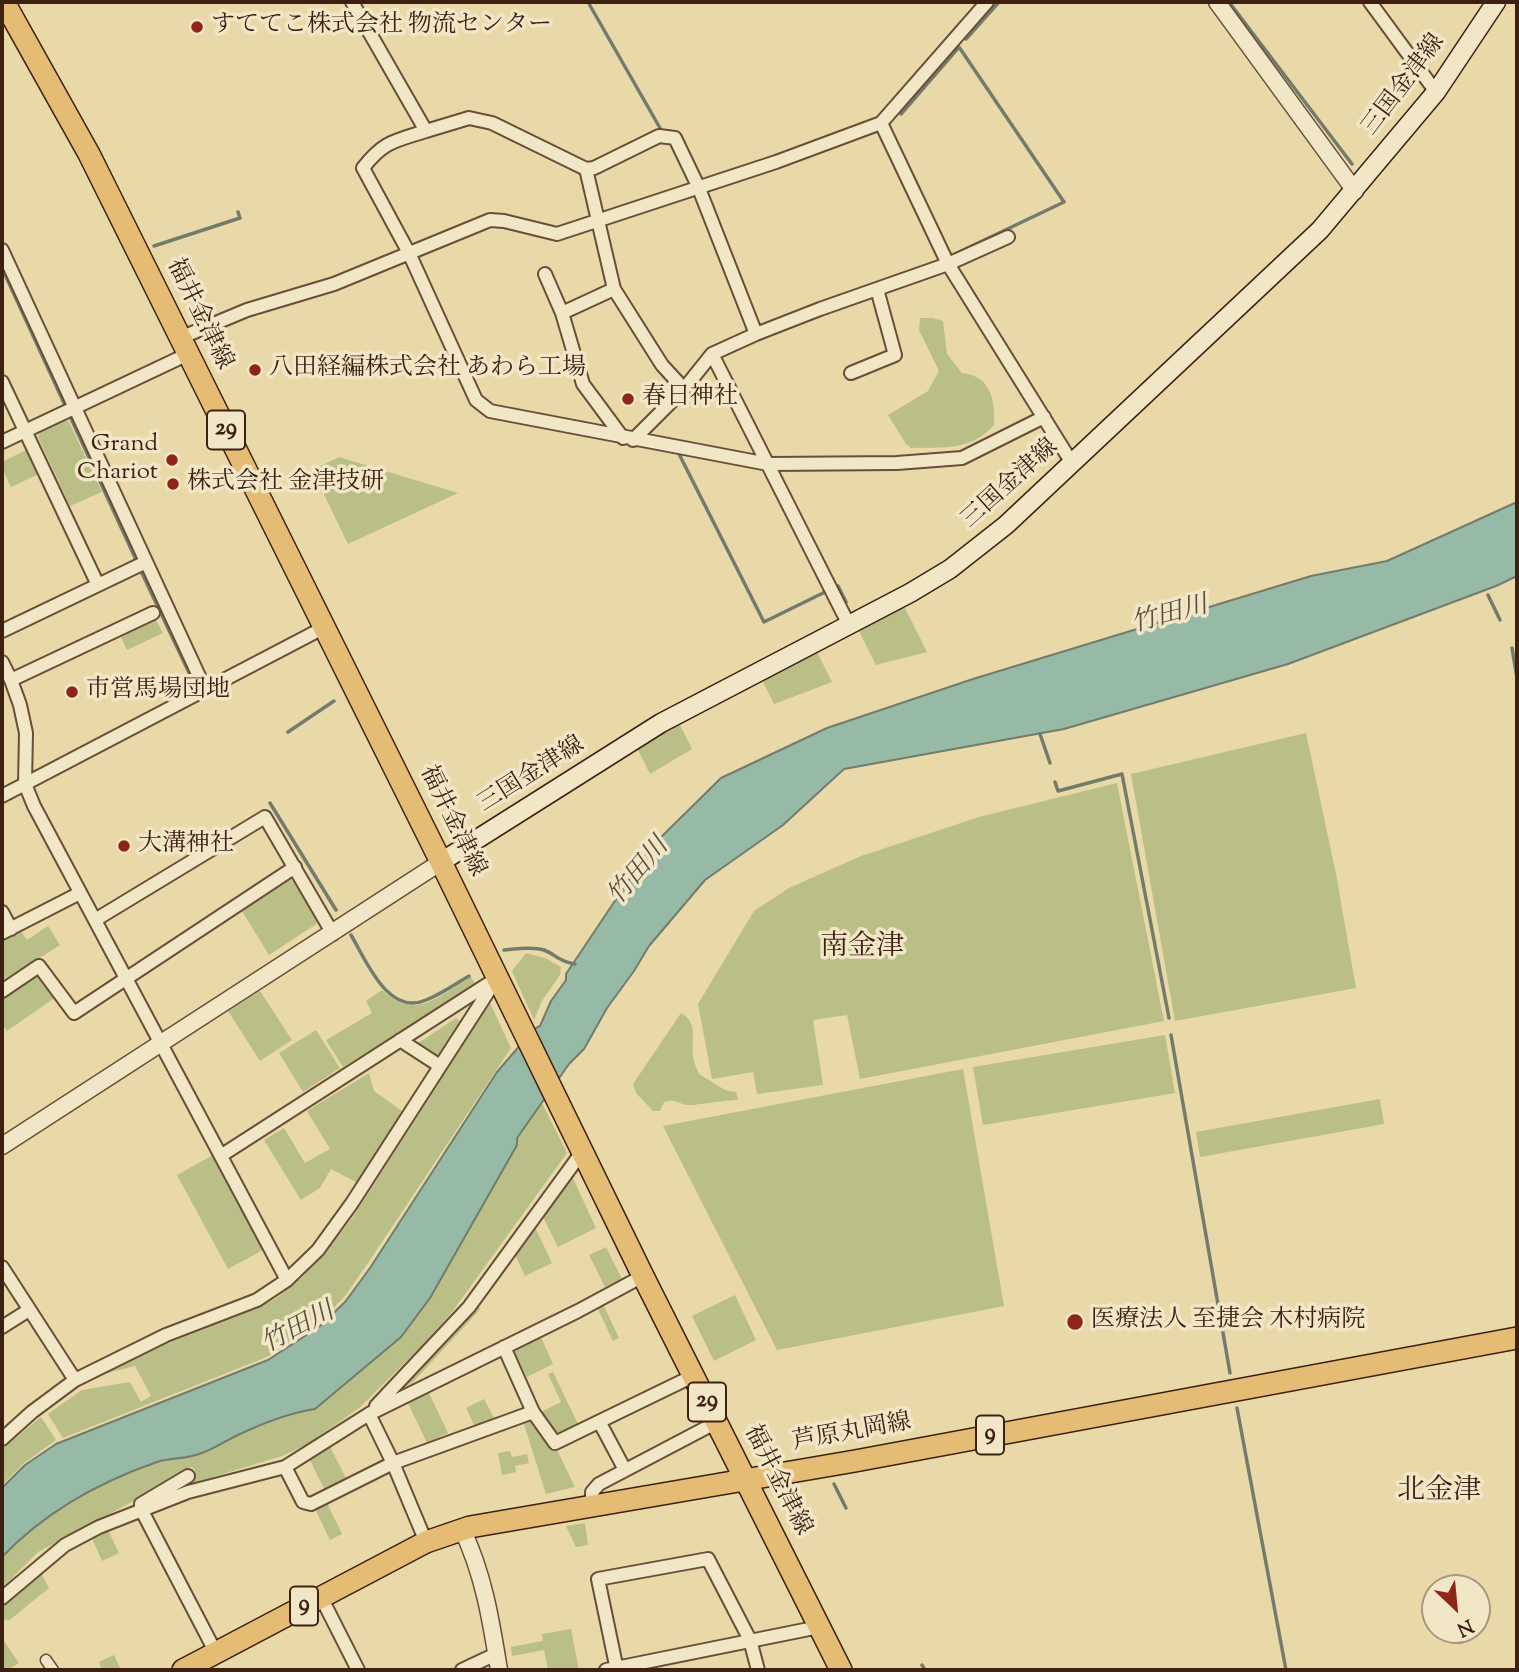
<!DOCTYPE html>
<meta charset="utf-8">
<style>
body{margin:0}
#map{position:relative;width:1519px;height:1672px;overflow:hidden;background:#e9d9a8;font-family:"Sorts Mill Goudy",serif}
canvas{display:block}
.frame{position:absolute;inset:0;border:4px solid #3e2013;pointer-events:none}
.north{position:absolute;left:1421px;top:1574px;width:70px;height:70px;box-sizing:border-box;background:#f1e6c6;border:2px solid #a9977e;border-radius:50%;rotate:154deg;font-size:19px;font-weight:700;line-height:28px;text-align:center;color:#3e2013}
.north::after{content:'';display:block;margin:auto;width:24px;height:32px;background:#8f2418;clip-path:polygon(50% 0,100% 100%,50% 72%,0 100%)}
</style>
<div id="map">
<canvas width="1519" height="1672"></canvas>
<div class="frame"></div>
<div class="north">N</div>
</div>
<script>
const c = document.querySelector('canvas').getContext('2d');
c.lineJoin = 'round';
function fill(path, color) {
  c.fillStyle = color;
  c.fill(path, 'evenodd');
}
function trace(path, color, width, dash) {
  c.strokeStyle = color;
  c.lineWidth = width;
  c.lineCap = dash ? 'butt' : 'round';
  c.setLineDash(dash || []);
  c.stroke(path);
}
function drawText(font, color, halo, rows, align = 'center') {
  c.font = font + ' "Sorts Mill Goudy","Noto Serif JP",serif';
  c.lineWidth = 7;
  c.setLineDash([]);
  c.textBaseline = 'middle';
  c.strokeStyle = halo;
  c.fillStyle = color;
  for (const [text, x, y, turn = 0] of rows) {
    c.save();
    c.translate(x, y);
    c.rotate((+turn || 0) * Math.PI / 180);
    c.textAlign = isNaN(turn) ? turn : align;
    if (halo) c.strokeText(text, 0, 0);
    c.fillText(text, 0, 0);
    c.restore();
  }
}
fill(new Path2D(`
 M 920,318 L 932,318 L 943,321 L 947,354 L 962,373 C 991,376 995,400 994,425 C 971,451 944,447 911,448 L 906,444 L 888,415 L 928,391 L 939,371 L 919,330 Z
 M 64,420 L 69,422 L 102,492 L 70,506 L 38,437 L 40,432 Z
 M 28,449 L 39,474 L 11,487 L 2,468 L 2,462 Z
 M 339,457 L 458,493 L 348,544 L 312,470 Z
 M 904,606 L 927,652 L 876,665 L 858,629 Z
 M 156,620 L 163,633 L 127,650 L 121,637 Z
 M 816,650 L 832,682 L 774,704 L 761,678 Z
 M 678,721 L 692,749 L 650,774 L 635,744 Z
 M 1306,733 L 1336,874 L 1356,988 L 1175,1021 L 1131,774 Z
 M 1117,783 L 1164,1021 L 860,1079 L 847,1015 L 813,1020 L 823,1085 L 757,1094 L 753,1072 L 712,1079 L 698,1004 L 754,911 L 789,888 L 861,856 L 979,817 Z
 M 290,880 L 297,883 L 318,918 L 316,924 L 269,955 L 242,911 Z
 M 48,926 L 60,945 L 2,982 L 2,938 L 18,927 L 27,940 Z
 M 526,953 L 545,958 L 561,967 L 560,975 L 542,1001 L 534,1020 L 512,971 Z
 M 35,976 L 42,977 L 56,997 L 7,1031 L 2,1023 L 2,1000 Z
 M 471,977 L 476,985 L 343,1067 L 326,1040 L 372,1013 L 366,1001 L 382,990 C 416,1022 438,996 471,977 Z
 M 260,991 L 292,1040 L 260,1061 L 228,1011 Z
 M 490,1003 L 511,1048 L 370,1260 L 345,1296 L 326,1316 L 267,1357 L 63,1438 L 48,1414 L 82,1390 L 130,1382 L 141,1402 L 151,1396 L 135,1366 L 99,1375 L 158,1347 L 253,1310 L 275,1299 L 300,1279 L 325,1253 L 353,1217 Z
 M 681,1013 C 699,1023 691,1041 693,1057 C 694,1063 697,1069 699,1074 L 725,1090 L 736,1092 L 738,1100 C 726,1100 692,1106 686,1105 C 676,1102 674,1099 664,1102 L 660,1111 L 653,1111 L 636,1093 L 633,1084 Z
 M 456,1018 L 460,1021 L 437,1057 L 417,1044 Z
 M 316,1030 L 340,1068 L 303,1092 L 279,1053 Z
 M 1165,1035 L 1175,1093 L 983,1125 L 973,1067 Z
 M 963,1069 L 1004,1306 L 777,1350 L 663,1126 Z
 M 369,1073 L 374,1091 L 405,1113 L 358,1183 L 331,1169 L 320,1188 L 301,1200 L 264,1140 L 284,1128 L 305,1163 L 330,1149 L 307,1111 Z
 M 1380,1099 L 1384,1124 L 1200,1157 L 1196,1132 Z
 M 542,1103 L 567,1153 L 452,1312 L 425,1343 L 359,1408 L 308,1444 L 282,1456 L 193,1483 L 195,1469 L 191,1467 L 132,1502 L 38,1552 L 2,1588 L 2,1557 C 44,1513 99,1482 157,1462 C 170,1458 186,1459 199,1454 C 211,1450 222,1443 233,1438 C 258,1426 287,1413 315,1409 L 400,1337 L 517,1145 L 517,1138 Z
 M 213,1155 L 263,1250 L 228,1269 L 177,1175 Z
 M 571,1174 L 596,1228 L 558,1247 L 541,1213 Z
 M 533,1223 L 552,1263 L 525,1276 L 513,1251 Z
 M 606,1247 L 622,1279 L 605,1287 L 589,1255 Z
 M 735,1295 L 756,1340 L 714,1361 L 692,1316 Z
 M 477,1304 L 480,1309 L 477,1313 L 413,1382 L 398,1391 L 456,1330 Z
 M 603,1304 L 619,1338 L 613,1341 L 597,1307 Z
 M 539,1333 L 553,1364 L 527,1377 L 514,1351 L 515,1345 Z
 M 553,1372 L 580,1428 L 563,1436 C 550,1431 547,1424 541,1412 L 561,1402 L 548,1374 Z
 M 428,1391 L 448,1433 L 427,1443 L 407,1401 Z
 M 484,1399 L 494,1418 L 475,1427 L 466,1408 Z
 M 41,1417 L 56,1440 L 24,1463 L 2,1485 L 2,1449 Z
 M 533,1419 L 557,1450 L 575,1487 L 546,1494 L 523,1421 Z
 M 329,1445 L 348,1482 L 326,1493 L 309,1458 Z
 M 510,1451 L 512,1457 L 527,1454 L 529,1463 L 515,1466 L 516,1472 L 502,1475 L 498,1453 Z
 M 326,1501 L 342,1534 L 330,1540 L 314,1507 Z
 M 585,1523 L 588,1545 L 576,1547 L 566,1526 Z
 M 107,1528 L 119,1553 L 102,1561 L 91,1536 Z
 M 40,1571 L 49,1588 C 34,1599 23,1610 8,1621 L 6,1619 L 2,1622 L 2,1606 Z
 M 571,1629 L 579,1670 L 548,1670 L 544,1650 L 512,1656 L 511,1647 L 543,1641 L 542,1634 Z
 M 2,1638 L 19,1663 L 8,1670 L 2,1670 Z
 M 114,1655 L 121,1670 L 102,1670 L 99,1662 Z`), '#b9bf86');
const water = new Path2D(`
 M 1517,502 L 1517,576 L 1496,586 L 1288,664 L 1064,729 L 844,769 L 783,825 L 705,880 L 649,946 L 634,971 L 607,1008 L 584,1049 L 569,1064 L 517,1138 L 517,1145 L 430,1298 L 401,1337 L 315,1409 C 289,1413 261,1424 238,1435 C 225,1441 212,1450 199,1454 C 186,1459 170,1458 157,1462 C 99,1482 44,1513 2,1557 L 2,1488 L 25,1465 L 56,1444 L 268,1360 L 320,1326 L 345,1302 L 370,1268 L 497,1072 L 534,1029 L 540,1026 L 551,1001 L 566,980 L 566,974 L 651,847 L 721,778 L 827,728 L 973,679 L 1311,576 L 1387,561 Z`);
fill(water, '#97baa7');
trace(water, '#737c6c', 2);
trace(new Path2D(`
 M 588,2 L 660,128
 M 1229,2 L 1352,164
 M 966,39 L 999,2
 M 901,114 L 959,47 L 1064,202 L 955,254
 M 154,246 L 240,218 L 238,212
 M 2,268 L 137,562
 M 679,454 L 764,622 L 825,592
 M 140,569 L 193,681
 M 838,586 L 846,602
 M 1488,595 L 1500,620
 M 1512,648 L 1517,678
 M 288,732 L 334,701
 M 1040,734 L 1050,763
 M 1055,782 L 1058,791 L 1122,774 L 1169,1018
 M 270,803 L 336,910
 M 351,935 C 366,960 388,1017 426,1000 C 441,994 455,984 469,976
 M 504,950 C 516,949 531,946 544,950 C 557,955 557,961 575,964
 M 1171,1035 L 1230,1373
 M 1237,1408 L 1286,1670
 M 834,1484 L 846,1508
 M 922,1665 L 925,1670`), '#737c6c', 3.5);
const pedestrian = new Path2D(`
 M 46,1660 L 53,1670`);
const minor = new Path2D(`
 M 352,2 L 426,131 L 469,118 L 492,123 L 586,169 L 594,168 L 659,136 L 675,138 L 698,186 L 756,334
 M 1370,2 L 1436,92
 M 881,123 L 948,264 L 1072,463
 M 426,131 C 395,141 384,141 363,168 L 409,253 L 476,400 L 490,411 L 768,464 L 897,463 L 962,458 L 1044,417
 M 586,169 L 614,289 L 662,365 L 684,389 L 712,354 L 756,334 L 820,309 L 948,264 L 1008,237
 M 2,250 L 205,689
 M 545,274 L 562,313
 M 614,289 L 562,313 L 583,384 L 623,438
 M 180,338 L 247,310 L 334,284 L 490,220 L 504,221 L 557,234 L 776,162 L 881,123 L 987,2
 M 712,354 L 849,625
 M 851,373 L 895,355 L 877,289
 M 2,382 L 98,585
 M 633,440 L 684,389
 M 2,442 L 188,354
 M 2,631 L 146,562
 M 2,662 L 11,680 L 20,705 L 26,733 L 25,784 L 34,806 L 287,1280
 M 11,680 L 153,613
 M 2,796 L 325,627
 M 2,912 L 11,929
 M 95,920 L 265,817 L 333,934
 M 2,933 L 80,893
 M 2,991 L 39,966 L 74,1013 L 295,867
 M 400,1040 L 440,1066
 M 222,1155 L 491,982
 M 2,1267 L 75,1380
 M 2,1327 L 29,1310
 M 376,1406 L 469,1307 L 582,1152
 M 533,1412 L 555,1443 L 693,1376
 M 369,1414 L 393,1463 L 426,1542
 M 600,1423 L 625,1470
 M 2,1439 L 32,1412 L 75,1380 L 166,1335 L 257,1300 L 287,1280 L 318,1250 L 352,1203 L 497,978
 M 285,1467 L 303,1502 L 311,1504 L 393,1463 L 533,1412 L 504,1347
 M 188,1476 L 141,1504 L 141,1509 L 216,1653
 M 592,1505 L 592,1492 L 599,1484 L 717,1422
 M 321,1597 L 358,1670
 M 2,1598 L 65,1545 L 99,1527 L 188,1492 L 285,1467 L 369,1414 L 578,1311 L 643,1276
 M 462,1670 L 496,1654
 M 606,1670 L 819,1627
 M 617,1670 L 598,1579 L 708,1559 L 750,1640 L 758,1670`);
const tertiary = new Path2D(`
 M 1217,2 L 1355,191
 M 2,1146 L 441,862
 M 462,1529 C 484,1575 491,1621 499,1670`);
const secondary = new Path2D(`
 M 441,862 L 661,723 L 910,593 L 950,569 L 1006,525 L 1320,230 L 1436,92 L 1496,2`);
const primary = new Path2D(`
 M 4,2 L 89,154 L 441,862 L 643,1276 L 841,1670
 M 183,1670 L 426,1542 L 470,1527 L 855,1461 L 1517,1338`);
trace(pedestrian, '#694e38', 13);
trace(minor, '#694e38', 16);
trace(tertiary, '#694e38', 19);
trace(secondary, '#3e2013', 21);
trace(primary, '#3e2013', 24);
trace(pedestrian, '#f1e6c6', 10);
trace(minor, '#f1e6c6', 12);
trace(tertiary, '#f1e6c6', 16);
trace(secondary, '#f1e6c6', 18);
trace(primary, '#e4bc74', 21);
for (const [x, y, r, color] of [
 [197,27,7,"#8f2418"],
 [255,370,7,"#8f2418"],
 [628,399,7,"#8f2418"],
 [172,460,7,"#8f2418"],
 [173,484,7,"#8f2418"],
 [72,692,7,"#8f2418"],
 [124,846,7,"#8f2418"],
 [1075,1322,9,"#8f2418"]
]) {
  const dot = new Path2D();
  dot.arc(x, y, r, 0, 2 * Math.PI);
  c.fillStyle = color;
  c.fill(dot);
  trace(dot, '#f1e6c6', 2.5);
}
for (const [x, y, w] of [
 [226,430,38],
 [707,1402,38],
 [990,1435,28],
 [304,1606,28]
]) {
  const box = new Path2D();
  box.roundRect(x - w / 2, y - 19.5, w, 39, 5);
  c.fillStyle = '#f1e6c6';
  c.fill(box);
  trace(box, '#3e2013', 2);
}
drawText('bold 23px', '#3e2013', null, [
 ["29",226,430],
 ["29",707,1402],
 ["9",990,1435],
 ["9",304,1606]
]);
drawText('24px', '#3e2013', '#f1e6c6', [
 ["すててこ株式会社 物流センター",211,27],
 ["八田経編株式会社 あわら工場",269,370],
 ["春日神社",642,399],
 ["Grand",158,446,"right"],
 ["Chariot",158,474,"right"],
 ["株式会社 金津技研",187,484],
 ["市営馬場団地",86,692],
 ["大溝神社",138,846],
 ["医療法人 至捷会 木村病院",1091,1322]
], 'left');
drawText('24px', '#3e2013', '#f1e6c6', [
 ["三国金津線",1405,86,-53],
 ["福井金津線",198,315,64],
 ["三国金津線",1011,485,-42],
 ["三国金津線",532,776,-32],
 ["福井金津線",451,822,64],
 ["芦原丸岡線",852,1434,-10],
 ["福井金津線",776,1481,63]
]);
drawText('italic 26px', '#594e3f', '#f1e6c6', [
 ["竹田川",1170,617,-15],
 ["竹田川",640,873,-50],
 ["竹田川",299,1330,-28]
]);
drawText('28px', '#3e2013', '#f1e6c6', [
 ["南金津",862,949],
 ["北金津",1439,1493]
]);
</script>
